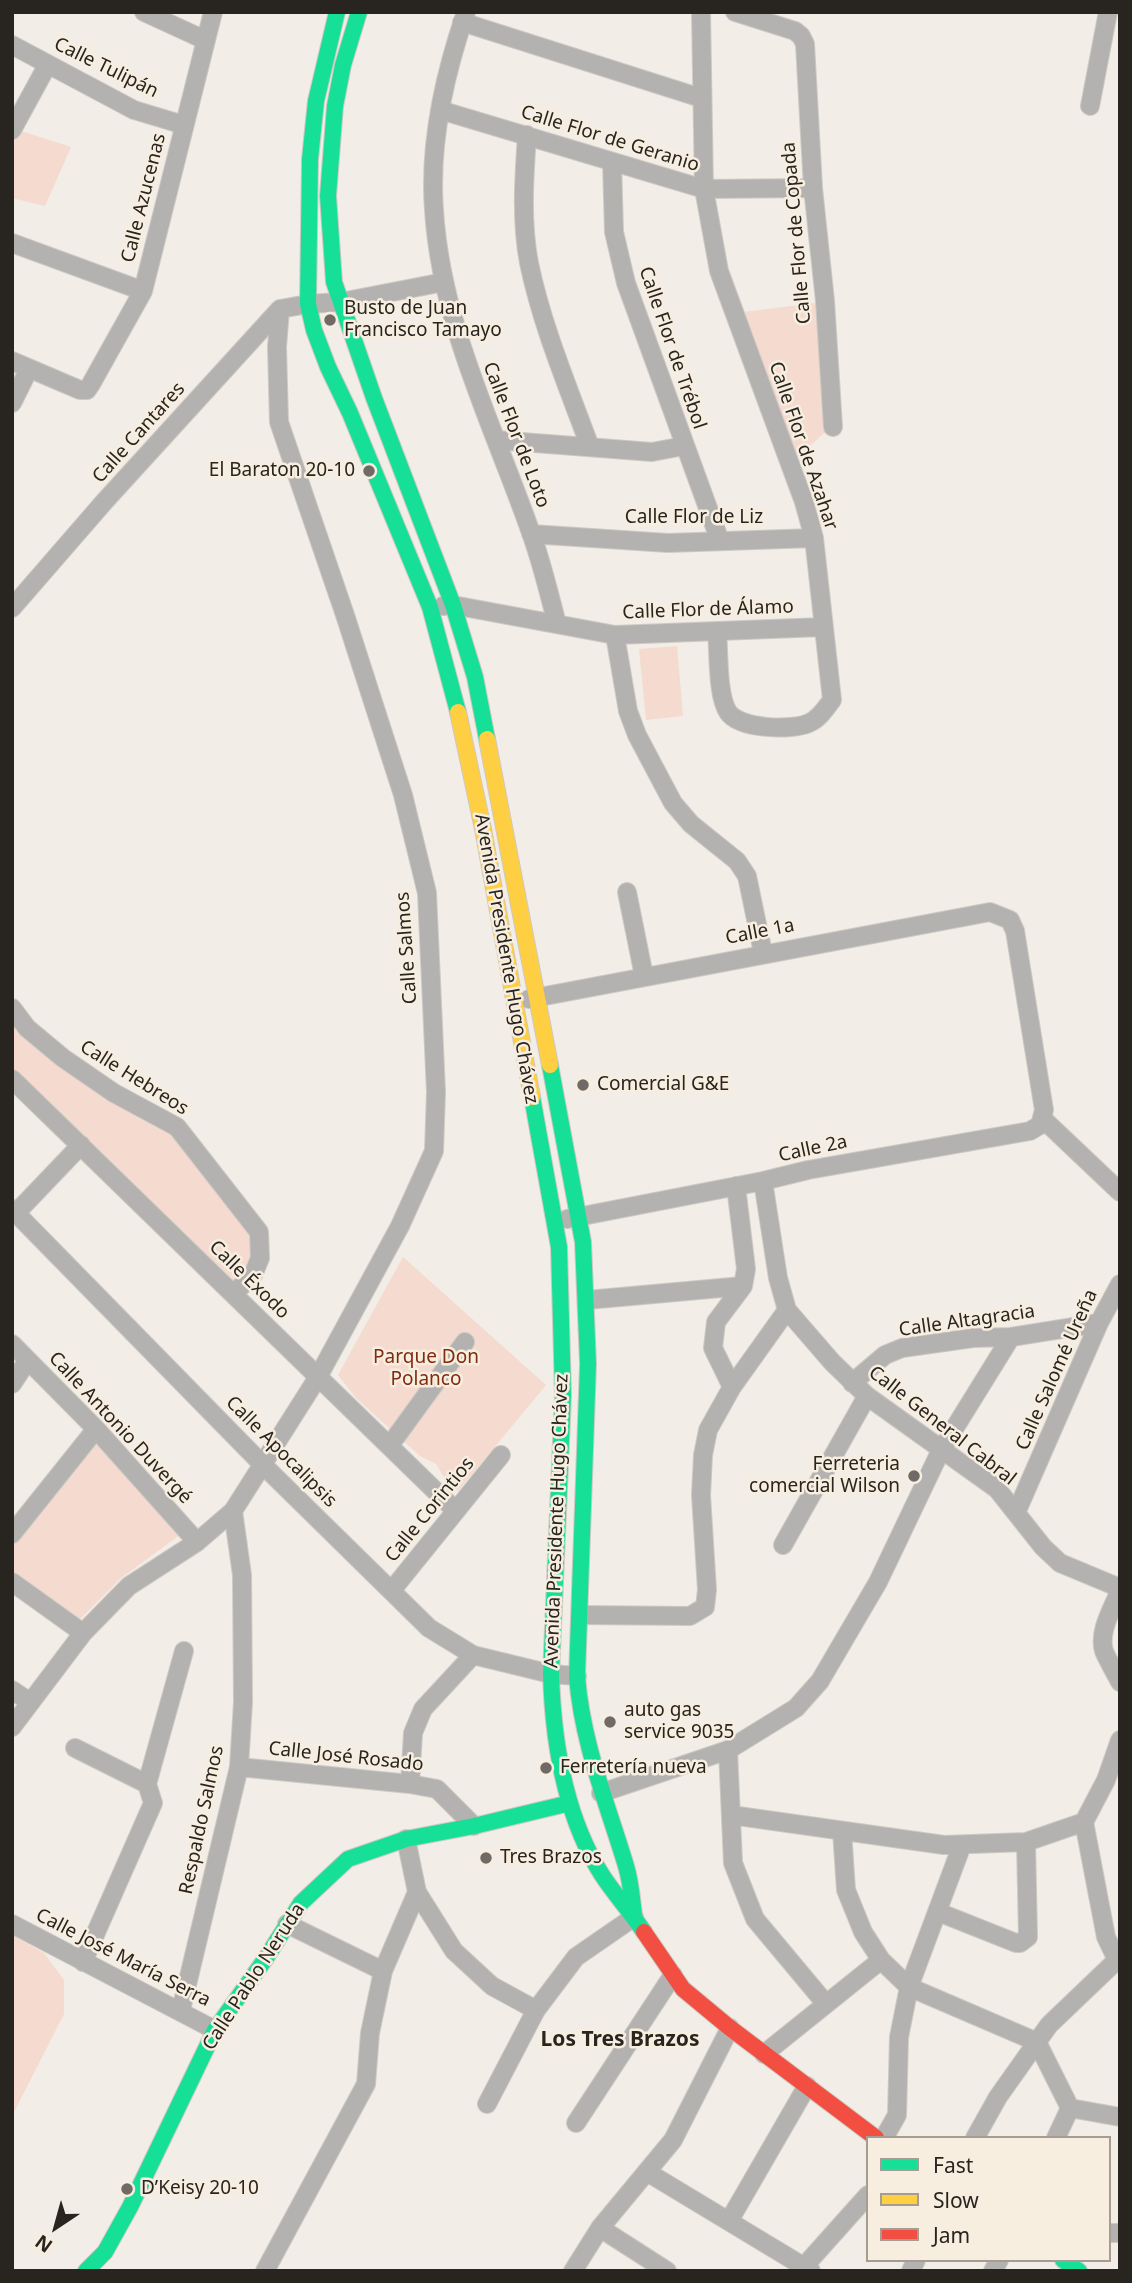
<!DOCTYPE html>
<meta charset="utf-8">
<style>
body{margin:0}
#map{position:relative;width:1132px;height:2283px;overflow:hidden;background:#f2ede6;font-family:"Noto Sans",sans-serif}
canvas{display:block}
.frame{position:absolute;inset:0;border:14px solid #28241f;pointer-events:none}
.legend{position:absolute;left:866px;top:2136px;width:245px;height:126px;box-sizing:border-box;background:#f8eee0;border:2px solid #a59d93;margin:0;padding:9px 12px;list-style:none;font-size:21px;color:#28241f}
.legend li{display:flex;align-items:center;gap:14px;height:35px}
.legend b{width:35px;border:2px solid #a59d93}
.north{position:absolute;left:21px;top:2192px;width:70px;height:70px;-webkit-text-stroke:5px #f8eee0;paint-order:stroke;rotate:216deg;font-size:19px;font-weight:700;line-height:28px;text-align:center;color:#28241f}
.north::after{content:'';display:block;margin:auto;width:24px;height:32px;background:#28241f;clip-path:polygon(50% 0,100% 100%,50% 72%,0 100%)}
</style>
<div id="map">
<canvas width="1132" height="2283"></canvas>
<div class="frame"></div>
<ul class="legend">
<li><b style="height:9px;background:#16e098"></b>Fast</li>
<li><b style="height:9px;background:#ffcf43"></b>Slow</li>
<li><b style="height:9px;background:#f24e42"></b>Jam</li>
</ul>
<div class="north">N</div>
</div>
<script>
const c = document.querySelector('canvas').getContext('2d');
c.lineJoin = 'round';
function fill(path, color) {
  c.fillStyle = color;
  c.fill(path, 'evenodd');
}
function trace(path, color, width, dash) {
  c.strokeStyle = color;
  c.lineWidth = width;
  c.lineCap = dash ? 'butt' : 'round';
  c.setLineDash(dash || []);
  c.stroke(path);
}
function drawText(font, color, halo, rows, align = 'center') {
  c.font = font + ' "Noto Sans",sans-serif';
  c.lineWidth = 5;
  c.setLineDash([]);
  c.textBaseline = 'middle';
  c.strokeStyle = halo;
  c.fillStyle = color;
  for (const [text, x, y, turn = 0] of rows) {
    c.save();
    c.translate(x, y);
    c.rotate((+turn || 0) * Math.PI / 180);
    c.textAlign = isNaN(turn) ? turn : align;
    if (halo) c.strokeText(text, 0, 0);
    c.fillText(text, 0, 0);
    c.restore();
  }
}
fill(new Path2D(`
 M 12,128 L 71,147 L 45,206 L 12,198 Z
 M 822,302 L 831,427 L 792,462 L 737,313 Z
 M 677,646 L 683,716 L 646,720 L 639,649 Z
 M 12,1015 L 175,1131 L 255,1234 L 256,1258 L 233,1289 L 12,1074 Z
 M 403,1257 L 546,1385 L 458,1491 L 444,1477 L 436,1464 L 420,1456 L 356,1398 L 338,1375 Z
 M 96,1436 L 184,1532 L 121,1578 L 76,1623 L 12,1576 L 12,1539 Z
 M 12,1935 L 44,1953 L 64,1980 L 64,2014 L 12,2116 Z`), '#f4dacf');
const street = new Path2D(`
 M 144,12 L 205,40
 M 466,12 C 445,73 429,145 434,210 C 441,324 494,427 531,533 C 542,563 549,594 557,624
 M 701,12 L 704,189 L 719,271 L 804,502 L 814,538 L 832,700 C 826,708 819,719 809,723 C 792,731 739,729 728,712 C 717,695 719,652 717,631
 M 735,12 L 795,31 L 801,36 L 805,44 L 813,188 L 825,301 L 833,427
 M 462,22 L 701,98
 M 12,45 L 134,110 L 184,125
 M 1090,106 L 1108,12
 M 440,110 L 704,189 L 813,188
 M 12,130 L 48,64
 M 527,135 C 524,178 521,221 529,263 C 542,326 568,387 590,447
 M 612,163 L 614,232 L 626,283 L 720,541
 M 12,243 L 143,291
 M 12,361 L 80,390 L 87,390 L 91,384 L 143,291 L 213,12
 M 12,403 L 29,369
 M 496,440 L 652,452 L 684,446
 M 531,534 L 668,543 L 814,538
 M 443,606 L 453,605 L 615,635 L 823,627
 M 12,608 L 104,502 L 280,309 L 308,304 L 341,302 L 444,282
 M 615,635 L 628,711 L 637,735 L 673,803 L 691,824 L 737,861 L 747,876 L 763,953
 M 627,892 L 644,976
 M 529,999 L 990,912 L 1010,920 L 1015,931 L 1044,1110 L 1040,1125 L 1030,1131 L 808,1170 L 763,1181 L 567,1219
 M 12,1008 L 27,1028 L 63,1058 L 114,1093 L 177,1127 L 259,1232 L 260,1258 L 253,1275 L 233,1294
 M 12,1079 L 456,1511
 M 1043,1119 L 1120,1192
 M 763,1181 L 778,1278 L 787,1310 L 832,1362 L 867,1396 L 997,1489 L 1043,1547 L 1060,1563 L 1120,1588
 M 12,1209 L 263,1465 L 429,1628 L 473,1655 L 551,1674 L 577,1676
 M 16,1213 L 81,1145
 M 587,1300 L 743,1286
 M 12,1344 L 96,1429 L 197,1542
 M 852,1383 L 885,1355 L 902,1348 L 973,1338 L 1011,1337 L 1099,1323
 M 12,1384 L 28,1360
 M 732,1387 L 713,1348 L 716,1322 L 743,1286 L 746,1269 L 736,1186
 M 390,1445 L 465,1342
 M 1016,1513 L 1099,1323 L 1120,1284
 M 12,1534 L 96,1429
 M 783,1545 L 867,1396
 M 12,1582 L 83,1633
 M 392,1590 L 501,1455
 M 1120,1590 C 1113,1608 1098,1631 1104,1651 C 1108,1661 1115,1672 1120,1682
 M 581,1615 L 690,1616 L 705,1607 L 707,1590 L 701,1495 L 703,1455 L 708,1430 L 732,1387 L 787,1310
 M 12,1690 L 30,1702
 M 12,1727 L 83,1633 L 129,1586 L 197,1542 L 233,1511 L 318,1377 L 400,1226 L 434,1151 L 436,1092 L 427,893 L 403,795 L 345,615 L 279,422 L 277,347 L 280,309
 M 75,1748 L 147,1784
 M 728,1750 L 733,1863 L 755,1919 L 826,2004
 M 239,1767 L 410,1784 L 437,1789 L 474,1826
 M 410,1784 L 413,1733 L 423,1709 L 473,1655
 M 601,1793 L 728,1750 L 796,1708 L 820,1681 L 878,1582 L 941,1450 L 1011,1337
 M 731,1815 L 944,1845 L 1026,1842 L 1084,1822 L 1106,1780 L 1120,1740
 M 842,1831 L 846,1890 L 863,1932 L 881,1960 L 909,1987 L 1037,2042 L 1070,2108 L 1120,2117
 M 406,1839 L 417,1892 L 454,1951 L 492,1986 L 536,2010
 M 938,1912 L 1016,1943 L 1020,1943 L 1028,1937 L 1026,1842
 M 12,1924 L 215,2030
 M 287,1924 L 383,1971
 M 83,1962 L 153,1803 L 147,1784 L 184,1651
 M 181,2010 L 239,1767 L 243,1702 L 242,1575 L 233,1511
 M 764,2054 L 881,1960
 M 487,2104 L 536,2010 L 576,1957 L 634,1917
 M 576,2123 L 673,1975
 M 884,2138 L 897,2115 L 899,2037 L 909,1987 L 962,1845
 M 975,2138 L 998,2097 L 1049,2025 L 1117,1960 L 1106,1937 L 1084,1822
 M 1056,2138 L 1070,2108
 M 647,2172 L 811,2271
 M 729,2221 L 807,2086
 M 600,2228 L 667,2271
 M 1109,2233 L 1120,2233
 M 265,2271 L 366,2084 L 370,2033 L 383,1971 L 417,1892
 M 573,2271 L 600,2228 L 673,2140 L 730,2028
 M 800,2271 L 868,2195
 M 911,2271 L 916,2260
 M 993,2271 L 999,2260`);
const fast = new Path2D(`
 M 337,12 L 316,101 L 310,159 L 308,304 L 314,330 L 328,367 L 350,413 L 430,607 L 458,712
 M 359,12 L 343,65 L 335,106 L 328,196 L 334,282 L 374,398 L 453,605 L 475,677 L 487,739
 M 550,1065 L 583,1242 L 588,1364 L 577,1676 C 582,1743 607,1803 626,1866 C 631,1882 632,1899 634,1915
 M 532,1097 L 559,1247 L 563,1395 L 551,1674 C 553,1741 565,1817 602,1875 C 615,1895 631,1912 644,1932
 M 1063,2260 L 1079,2271
 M 86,2271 L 105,2252 L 130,2207 L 215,2030 L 266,1958 L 301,1903 L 348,1859 L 406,1839 L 474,1826 L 570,1803`);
const slow = new Path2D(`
 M 458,712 L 483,829 L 532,1097
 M 487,739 L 550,1065`);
const jam = new Path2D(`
 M 644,1932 L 683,1989 L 730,2028 L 876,2138`);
trace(street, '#cdc9c3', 20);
trace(fast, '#cdc9c3', 18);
trace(slow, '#cdc9c3', 18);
trace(jam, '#cdc9c3', 18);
trace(street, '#b3b2b0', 18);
trace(fast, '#16e098', 16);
trace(slow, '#ffcf43', 16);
trace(jam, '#f24e42', 16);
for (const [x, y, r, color] of [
 [330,320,7,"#6f6a65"],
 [369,471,7,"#6f6a65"],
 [583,1085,7,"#6f6a65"],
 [914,1476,7,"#6f6a65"],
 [610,1722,7,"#6f6a65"],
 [546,1768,7,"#6f6a65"],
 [486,1858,7,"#6f6a65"],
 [127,2189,7,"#6f6a65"]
]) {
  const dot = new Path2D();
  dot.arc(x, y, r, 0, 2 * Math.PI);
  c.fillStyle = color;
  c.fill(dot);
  trace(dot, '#f8eee0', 2.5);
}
drawText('19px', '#28241f', '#f8eee0', [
 ["Calle Tulipán",106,68,26],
 ["Calle Flor de Geranio",610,139,17],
 ["Calle Azucenas",144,198,-76],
 ["Calle Flor de Copada",797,233,-95],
 ["Calle Flor de Trébol",672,348,71],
 ["Calle Cantares",139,433,-48],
 ["Calle Flor de Loto",516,435,69],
 ["Calle Flor de Azahar",803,446,71],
 ["Calle Flor de Liz",694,518],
 ["Calle Flor de Álamo",708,610,-2],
 ["Calle 1a",760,932,-11],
 ["Calle Salmos",407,948,-94],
 ["Avenida Presidente Hugo Chávez",506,959,80],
 ["Calle Hebreos",134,1078,32],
 ["Calle 2a",813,1149,-12],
 ["Calle Éxodo",249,1280,44],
 ["Calle Altagracia",967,1321,-8],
 ["Calle Salomé Ureña",1057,1370,-66],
 ["Calle General Cabral",942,1426,38],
 ["Calle Antonio Duvergé",120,1428,47],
 ["Calle Apocalipsis",281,1452,45],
 ["Calle Corintios",430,1510,-51],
 ["Avenida Presidente Hugo Chávez",557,1521,-88],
 ["Calle José Rosado",346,1757,6],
 ["Respaldo Salmos",202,1820,-78],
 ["Calle José María Serra",123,1958,27],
 ["Calle Pablo Neruda",254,1977,-57]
]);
drawText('19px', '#28241f', '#f8eee0', [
 ["Busto de Juan",344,309],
 ["Francisco Tamayo",344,331],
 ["El Baraton 20-10",355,471,"right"],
 ["Comercial G&E",597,1085],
 ["Ferreteria",900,1465,"right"],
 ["comercial Wilson",900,1487,"right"],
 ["auto gas",624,1711],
 ["service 9035",624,1733],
 ["Ferretería nueva",560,1768],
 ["Tres Brazos",500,1858],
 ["D’Keisy 20-10",141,2189]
], 'left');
drawText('19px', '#812b0f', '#f8eee0', [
 ["Parque Don",426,1358],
 ["Polanco",426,1380]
]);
drawText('bold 21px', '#28241f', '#f8eee0', [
 ["Los Tres Brazos",620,2040]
]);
</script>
